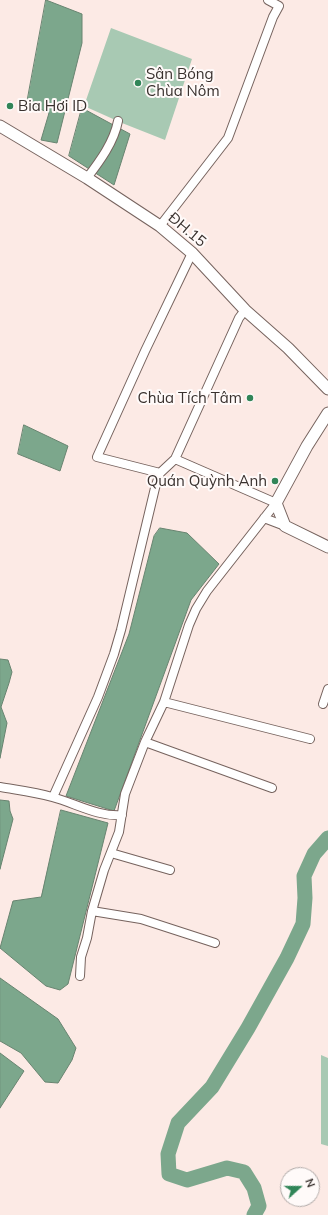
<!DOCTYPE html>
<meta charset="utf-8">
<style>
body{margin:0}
#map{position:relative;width:328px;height:1215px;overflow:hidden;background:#fceae5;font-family:Mulish,sans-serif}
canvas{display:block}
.north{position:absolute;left:280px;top:1167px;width:40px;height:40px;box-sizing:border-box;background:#fffaf9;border:1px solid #b0aaa8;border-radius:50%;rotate:69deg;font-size:11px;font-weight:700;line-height:16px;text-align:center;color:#39312e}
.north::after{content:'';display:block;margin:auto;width:14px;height:18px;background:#318558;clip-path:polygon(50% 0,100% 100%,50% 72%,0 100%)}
</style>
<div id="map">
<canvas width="328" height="1215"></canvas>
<div class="north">N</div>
</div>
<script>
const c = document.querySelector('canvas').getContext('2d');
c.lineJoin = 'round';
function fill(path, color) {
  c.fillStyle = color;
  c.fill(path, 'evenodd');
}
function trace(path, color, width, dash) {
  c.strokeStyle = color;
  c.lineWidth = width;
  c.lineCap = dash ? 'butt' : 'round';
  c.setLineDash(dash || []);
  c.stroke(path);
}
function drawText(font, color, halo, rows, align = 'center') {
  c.font = font + ' Mulish,sans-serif';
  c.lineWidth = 4;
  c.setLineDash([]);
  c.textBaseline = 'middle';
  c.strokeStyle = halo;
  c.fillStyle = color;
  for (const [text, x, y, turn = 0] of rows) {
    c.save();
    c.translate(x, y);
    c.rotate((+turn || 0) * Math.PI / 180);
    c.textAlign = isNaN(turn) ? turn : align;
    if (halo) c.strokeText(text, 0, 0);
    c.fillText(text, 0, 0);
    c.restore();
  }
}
fill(new Path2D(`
 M 111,28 L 192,59 L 165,140 L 122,123 L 84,106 Z
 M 321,1055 L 328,1058 L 328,1146 L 321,1144 Z`), '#a8c9b3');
const water = new Path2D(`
 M 46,0 L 82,14 L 82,43 L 57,143 L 41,140 L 49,113 L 27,103 Z
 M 82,108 L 130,134 L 114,185 L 69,156 Z
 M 24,425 L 68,446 L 60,471 L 18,454 Z
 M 160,528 L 187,533 L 219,564 L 191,600 L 114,811 L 66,796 L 129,634 L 154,536 Z
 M 0,659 L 8,660 L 12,672 L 9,683 L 1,707 L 7,723 L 0,758 Z
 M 0,800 L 9,801 L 10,811 L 13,819 L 0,869 Z
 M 61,810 L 108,823 L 68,984 L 60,990 L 46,986 L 0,948 L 13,901 L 41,897 Z
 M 0,978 L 58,1019 L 76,1048 L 72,1060 L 58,1083 L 45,1082 L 21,1053 L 0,1041 Z
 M 0,1053 L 24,1071 L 0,1108 Z`);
fill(water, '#7ca78c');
trace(water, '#688470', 1);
trace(new Path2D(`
 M 254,1215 L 259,1206 L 254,1188 L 244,1172 L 227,1168 L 187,1180 L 169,1174 L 168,1154 L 178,1123 L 212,1087 L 248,1028 L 287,958 L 303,924 L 305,898 L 304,876 L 314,854 L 328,838`), '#7ca78c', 15);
const street = new Path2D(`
 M 87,178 C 100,161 114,142 118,121
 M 160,226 L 228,138 L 273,17 L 279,6 L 268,0
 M 160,473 L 97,457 L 145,351 L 192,253
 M 264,518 L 285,526
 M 164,702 L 310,739
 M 323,704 L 328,689
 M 145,742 L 272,788
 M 0,787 C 17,790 35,792 52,797 C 75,803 98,817 122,815
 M 53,797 L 98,697 L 114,654 L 121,630 L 155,488 L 160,473 L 175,459 L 239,318 L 245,310
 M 111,853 L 170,870
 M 92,911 L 141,919 L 215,943
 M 80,976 L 81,957 L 87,938 L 92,911 L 104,870 L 119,832 L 125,794 L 145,742 L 164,702 L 189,625 L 196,609 L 207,591 L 276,503 L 175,459`);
const secondary = new Path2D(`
 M 0,126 L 87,178 L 160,226 L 192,253 L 245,310 L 288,348 L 328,389
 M 328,413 L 307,446 L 276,503 L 285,526 L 328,547`);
trace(street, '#76635e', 10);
trace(secondary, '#76635e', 13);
trace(street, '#fff', 8);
trace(secondary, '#fff', 11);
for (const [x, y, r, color] of [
 [138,83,4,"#318558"],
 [10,106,4,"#318558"],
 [250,398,4,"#318558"],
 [275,481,4,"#318558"]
]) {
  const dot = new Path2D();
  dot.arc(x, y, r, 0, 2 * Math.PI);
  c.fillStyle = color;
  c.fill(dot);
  trace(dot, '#fffaf9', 1.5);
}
drawText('15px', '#39312e', '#fffaf9', [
 ["Sân Bóng",146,74],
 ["Chùa Nôm",146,91],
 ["Bia Hơi ID",18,106],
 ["Chùa Tích Tâm",242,398,"right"],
 ["Quán Quỳnh Anh",267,481,"right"]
], 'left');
drawText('15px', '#39312e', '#fffaf9', [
 ["ĐH.15",187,230,40]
]);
</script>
